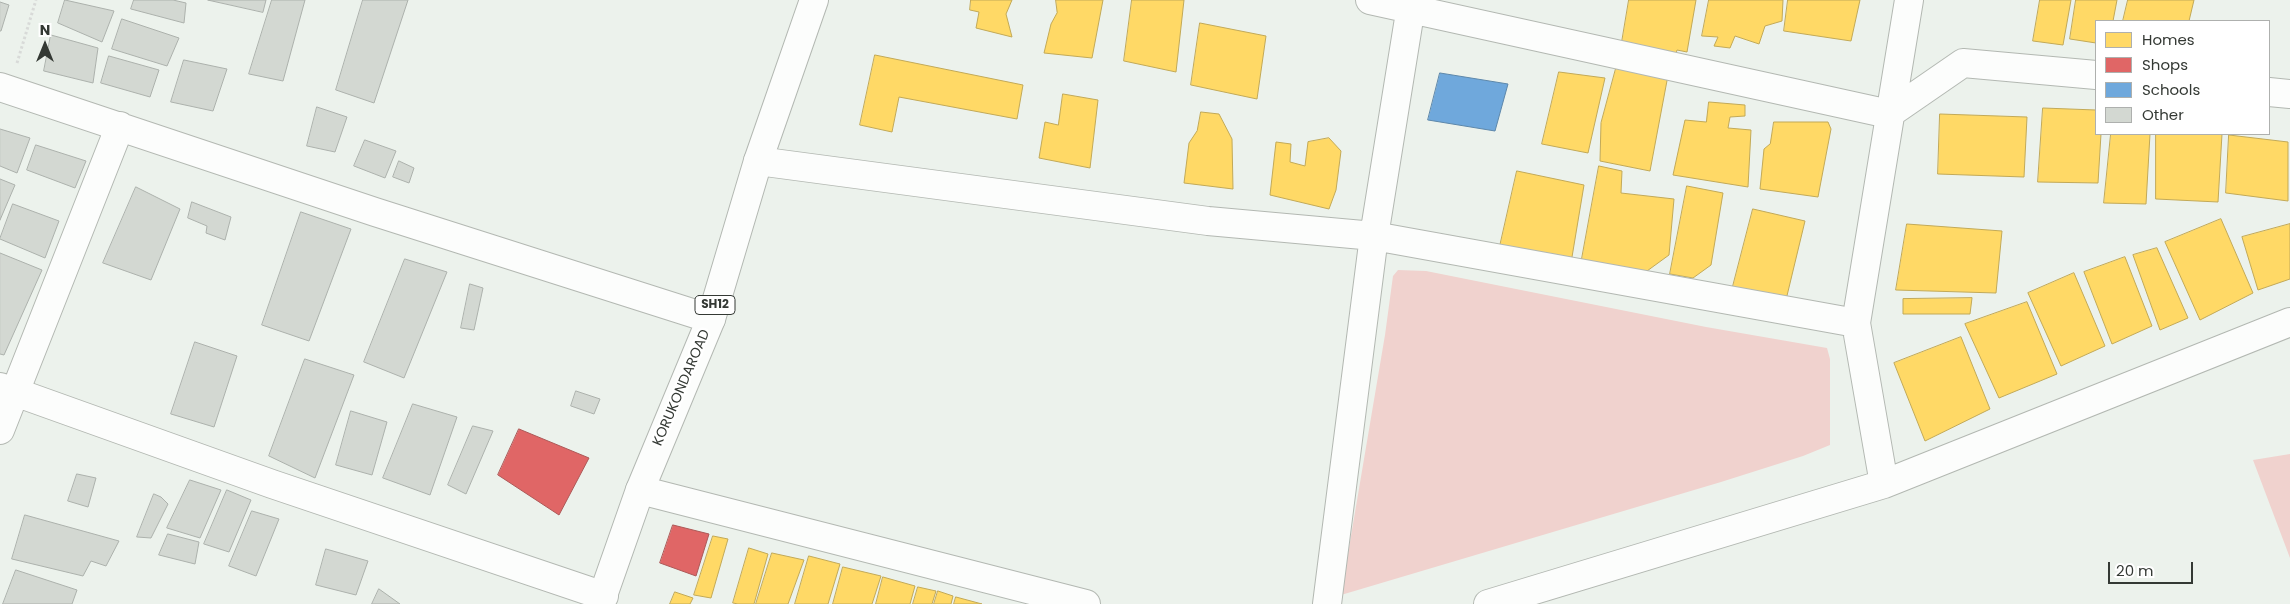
<!DOCTYPE html>
<style>
body{margin:0}
#map{position:relative;width:2290px;height:604px;overflow:hidden;background:#ecf2ec;font-family:Poppins,sans-serif}
canvas{display:block}
.legend{position:absolute;left:2095px;top:20px;width:175px;height:115px;box-sizing:border-box;background:#fff;border:1px solid #aeb0ae;margin:0;padding:6px 9px;list-style:none;font-size:15px;color:#343934}
.legend li{display:flex;align-items:center;gap:10px;height:25px}
.legend b{width:25px;border:1px solid #aeb0ae}
.north{position:absolute;left:20px;top:20px;width:50px;height:50px;-webkit-text-stroke:4px #fff;paint-order:stroke;rotate:0deg;font-size:14px;font-weight:700;line-height:20px;text-align:center;color:#343934}
.north::after{content:'';display:block;margin:auto;width:18px;height:22px;background:#343934;clip-path:polygon(50% 0,100% 100%,50% 72%,0 100%)}
.scale{position:absolute;left:2108px;top:562px;width:85px;height:22px;box-sizing:border-box;border:2px solid #343934;border-top:0;padding-left:6px;font-size:15px;line-height:18px;white-space:nowrap;color:#343934;-webkit-text-stroke:4px #fff;paint-order:stroke}
</style>
<div id="map">
<canvas width="2290" height="604"></canvas>
<ul class="legend">
<li><b style="height:14px;background:#ffd966"></b>Homes</li>
<li><b style="height:14px;background:#e06666"></b>Shops</li>
<li><b style="height:14px;background:#6fa8dc"></b>Schools</li>
<li><b style="height:14px;background:#d3d8d2"></b>Other</li>
</ul>
<div class="north">N</div>
<div class="scale">20 m</div>
</div>
<script>
const c = document.querySelector('canvas').getContext('2d');
c.lineJoin = 'round';
function fill(path, color) {
  c.fillStyle = color;
  c.fill(path, 'evenodd');
}
function trace(path, color, width, dash) {
  c.strokeStyle = color;
  c.lineWidth = width;
  c.lineCap = dash ? 'butt' : 'round';
  c.setLineDash(dash || []);
  c.stroke(path);
}
function drawText(font, color, halo, rows, align = 'center') {
  c.font = font + ' Poppins,sans-serif';
  c.lineWidth = 5;
  c.setLineDash([]);
  c.textBaseline = 'middle';
  c.strokeStyle = halo;
  c.fillStyle = color;
  for (const [text, x, y, turn = 0] of rows) {
    c.save();
    c.translate(x, y);
    c.rotate((+turn || 0) * Math.PI / 180);
    c.textAlign = isNaN(turn) ? turn : align;
    if (halo) c.strokeText(text, 0, 0);
    c.fillText(text, 0, 0);
    c.restore();
  }
}
fill(new Path2D(`
 M 1398,270 L 1426,271 L 1706,327 L 1827,348 L 1830,359 L 1830,445 L 1803,456 L 1721,482 L 1341,595 L 1385,335 L 1393,276 Z
 M 2290,454 L 2290,558 L 2253,460 Z`), '#f0d2ce');
const homes = new Path2D(`
 M 971,0 L 1012,0 L 1006,14 L 1012,37 L 976,28 L 979,12 L 970,10 Z
 M 1056,0 L 1103,0 L 1092,58 L 1044,53 L 1051,24 L 1057,13 Z
 M 1132,0 L 1184,0 L 1176,72 L 1124,61 Z
 M 1629,0 L 1696,0 L 1687,52 L 1677,50 L 1675,57 L 1621,48 Z
 M 1709,0 L 1783,0 L 1782,21 L 1765,26 L 1759,44 L 1735,36 L 1730,48 L 1714,46 L 1718,37 L 1702,36 Z
 M 1788,0 L 1860,0 L 1851,41 L 1784,31 Z
 M 2040,0 L 2071,0 L 2063,45 L 2033,41 Z
 M 2076,0 L 2117,0 L 2113,21 L 2096,21 L 2096,43 L 2070,39 Z
 M 2128,0 L 2194,0 L 2189,21 L 2123,21 Z
 M 1200,23 L 1266,36 L 1257,99 L 1191,85 Z
 M 875,55 L 1023,85 L 1017,119 L 899,97 L 892,132 L 860,125 Z
 M 1618,61 L 1669,70 L 1650,171 L 1600,161 L 1601,123 Z
 M 1559,72 L 1605,78 L 1588,153 L 1542,144 Z
 M 1063,94 L 1098,100 L 1090,168 L 1039,158 L 1045,122 L 1058,125 Z
 M 1709,102 L 1745,105 L 1745,116 L 1730,117 L 1728,128 L 1751,130 L 1748,187 L 1673,175 L 1685,120 L 1706,122 Z
 M 2043,108 L 2096,110 L 2096,134 L 2101,134 L 2098,183 L 2038,182 Z
 M 1201,112 L 1219,114 L 1232,139 L 1233,189 L 1184,183 L 1189,143 L 1197,131 Z
 M 1940,114 L 2027,117 L 2024,177 L 1938,174 Z
 M 1774,122 L 1828,122 L 1831,129 L 1818,197 L 1760,189 L 1764,149 L 1770,144 Z
 M 2111,134 L 2150,134 L 2146,204 L 2104,203 Z
 M 2156,134 L 2222,134 L 2218,202 L 2156,199 Z
 M 2229,135 L 2288,142 L 2288,201 L 2226,193 Z
 M 1329,138 L 1341,151 L 1336,190 L 1329,209 L 1270,195 L 1276,142 L 1291,144 L 1290,162 L 1305,166 L 1308,142 Z
 M 1599,166 L 1622,171 L 1621,193 L 1674,199 L 1669,255 L 1647,271 L 1581,264 Z
 M 1517,171 L 1584,185 L 1570,269 L 1498,255 Z
 M 1687,186 L 1723,193 L 1711,265 L 1693,278 L 1670,274 Z
 M 1753,209 L 1805,221 L 1785,304 L 1731,294 Z
 M 2221,219 L 2253,293 L 2200,320 L 2165,242 Z
 M 1907,224 L 2002,231 L 1996,293 L 1896,290 Z
 M 2290,224 L 2290,279 L 2258,290 L 2242,237 Z
 M 2157,248 L 2188,318 L 2160,330 L 2133,255 Z
 M 2125,257 L 2152,326 L 2112,344 L 2084,272 Z
 M 2074,273 L 2105,346 L 2061,366 L 2028,293 Z
 M 1972,298 L 1970,314 L 1903,314 L 1903,299 Z
 M 2027,302 L 2057,374 L 1999,398 L 1965,324 Z
 M 1961,337 L 1990,409 L 1925,441 L 1894,363 Z
 M 713,536 L 728,539 L 711,598 L 694,595 Z
 M 749,548 L 768,554 L 754,604 L 738,604 L 733,603 Z
 M 772,553 L 804,560 L 788,604 L 756,604 Z
 M 809,556 L 840,564 L 828,604 L 795,604 Z
 M 843,567 L 881,576 L 872,604 L 833,604 Z
 M 883,577 L 915,586 L 910,604 L 876,604 Z
 M 918,587 L 936,591 L 932,604 L 913,604 Z
 M 938,591 L 953,596 L 951,604 L 934,604 Z
 M 675,592 L 693,598 L 690,604 L 670,604 Z
 M 956,597 L 982,604 L 954,604 Z`);
fill(homes, '#ffd966');
trace(homes, '#c2a957', 1);
const shops = new Path2D(`
 M 519,429 L 589,458 L 559,515 L 498,475 Z
 M 673,525 L 709,534 L 696,576 L 660,563 Z`);
fill(shops, '#e06666');
trace(shops, '#ac5857', 1);
const schools = new Path2D(`
 M 1440,73 L 1508,84 L 1495,131 L 1428,120 Z`);
fill(schools, '#6fa8dc');
trace(schools, '#5d87aa', 1);
const building = new Path2D(`
 M 65,0 L 114,11 L 102,42 L 58,23 Z
 M 134,0 L 173,0 L 186,3 L 184,23 L 131,9 Z
 M 208,0 L 266,0 L 263,12 Z
 M 272,0 L 305,0 L 283,81 L 249,74 Z
 M 363,0 L 408,0 L 374,103 L 336,90 Z
 M 0,2 L 9,5 L 1,31 L 0,31 Z
 M 122,19 L 179,38 L 167,66 L 112,49 Z
 M 51,35 L 98,48 L 93,83 L 44,71 Z
 M 109,56 L 159,70 L 150,97 L 101,83 Z
 M 184,60 L 227,69 L 213,111 L 171,102 Z
 M 317,107 L 347,117 L 335,152 L 307,146 Z
 M 0,129 L 30,138 L 17,173 L 0,166 Z
 M 365,140 L 396,151 L 385,178 L 354,166 Z
 M 36,145 L 86,161 L 75,188 L 27,170 Z
 M 399,161 L 414,168 L 409,183 L 393,177 Z
 M 0,179 L 15,185 L 0,220 Z
 M 136,187 L 180,209 L 151,280 L 103,263 Z
 M 192,202 L 231,217 L 225,240 L 206,233 L 207,226 L 188,218 Z
 M 13,204 L 59,221 L 45,258 L 0,239 Z
 M 301,212 L 351,229 L 309,341 L 262,325 Z
 M 0,253 L 42,270 L 4,355 L 0,354 Z
 M 405,259 L 447,272 L 404,378 L 364,362 Z
 M 470,284 L 483,288 L 474,330 L 461,328 Z
 M 195,342 L 237,356 L 214,427 L 171,414 Z
 M 305,359 L 354,375 L 315,478 L 269,456 Z
 M 576,391 L 600,399 L 594,414 L 571,406 Z
 M 413,404 L 457,417 L 430,495 L 383,478 Z
 M 351,411 L 387,422 L 372,475 L 336,465 Z
 M 473,426 L 493,431 L 466,494 L 448,485 Z
 M 77,474 L 96,478 L 88,507 L 68,501 Z
 M 190,480 L 221,490 L 200,538 L 167,528 Z
 M 227,490 L 251,500 L 229,552 L 204,544 Z
 M 154,494 L 161,497 L 168,504 L 151,538 L 137,537 Z
 M 252,511 L 279,519 L 256,576 L 229,566 Z
 M 25,515 L 119,541 L 106,566 L 91,561 L 83,576 L 12,559 Z
 M 168,534 L 199,542 L 195,564 L 159,555 Z
 M 326,549 L 368,561 L 356,595 L 316,585 Z
 M 16,570 L 77,590 L 72,604 L 3,604 Z
 M 379,589 L 400,604 L 372,604 Z`);
fill(building, '#d3d8d2');
trace(building, '#acb1ac', 1);
const street = new Path2D(`
 M 1370,0 L 1889,114 L 1963,63 L 2096,75
 M 0,87 L 375,212 L 711,319
 M 2269,92 L 2290,94
 M 758,161 L 1208,221 L 1374,236 L 1856,323
 M 0,387 L 15,392 L 120,126
 M 0,430 L 15,392 L 272,484 L 604,596
 M 1884,484 L 1856,323 L 1909,0
 M 640,490 L 1086,604
 M 1327,604 L 1374,236 L 1412,0
 M 1488,604 L 1884,484 L 2290,322`);
const primary = new Path2D(`
 M 600,604 L 640,490 L 711,319 L 758,161 L 814,0`);
trace(street, '#b3b8b2', 30);
trace(primary, '#b3b8b2', 30);
trace(new Path2D(`
 M 17,63 L 36,0`), '#d8dad8', 3, [2.5, 2.5]);
trace(street, '#fcfdfc', 28);
trace(primary, '#fcfdfc', 28);
for (const [x, y, w] of [
 [715,305,40]
]) {
  const box = new Path2D();
  box.roundRect(x - w / 2, y - 9.5, w, 19, 4);
  c.fillStyle = '#fff';
  c.fill(box);
  trace(box, '#343934', 1);
}
drawText('bold 12px', '#343934', null, [
 ["SH12",715,305]
]);
drawText('14px', '#343934', '#fff', [
 ["KORUKONDAROAD",682,388,-67]
]);
</script>
